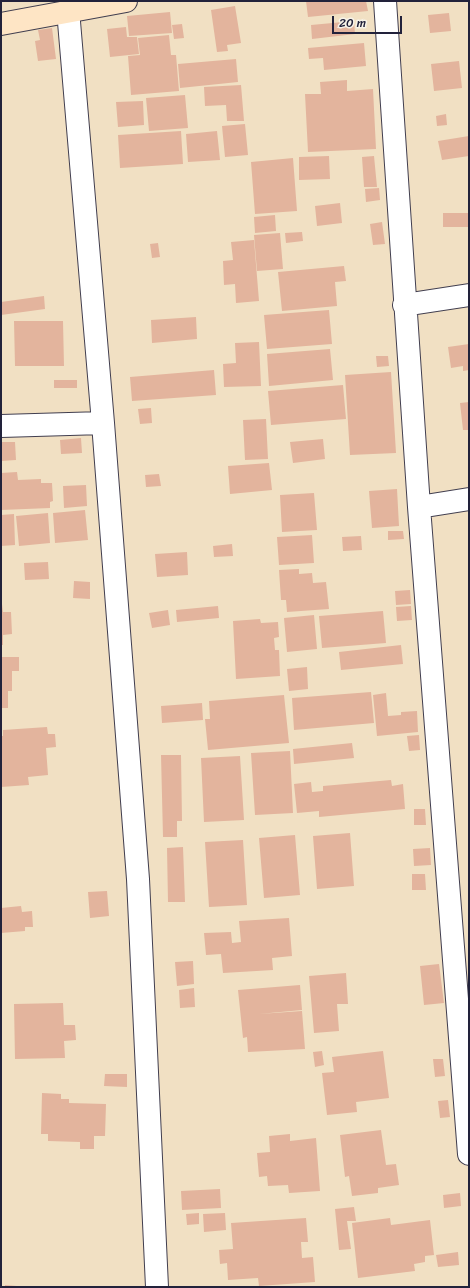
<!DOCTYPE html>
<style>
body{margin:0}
#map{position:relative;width:470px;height:1288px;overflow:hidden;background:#f1e0c3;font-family:Sriracha,sans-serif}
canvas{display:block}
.frame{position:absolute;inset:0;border:2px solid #22223b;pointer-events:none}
.scale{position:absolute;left:332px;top:16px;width:70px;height:18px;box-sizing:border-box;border:2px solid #22223b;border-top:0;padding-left:5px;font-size:12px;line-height:14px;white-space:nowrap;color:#22223b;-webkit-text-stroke:3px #f7f3e8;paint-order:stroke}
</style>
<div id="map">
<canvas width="470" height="1288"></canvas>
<div class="frame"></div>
<div class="scale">20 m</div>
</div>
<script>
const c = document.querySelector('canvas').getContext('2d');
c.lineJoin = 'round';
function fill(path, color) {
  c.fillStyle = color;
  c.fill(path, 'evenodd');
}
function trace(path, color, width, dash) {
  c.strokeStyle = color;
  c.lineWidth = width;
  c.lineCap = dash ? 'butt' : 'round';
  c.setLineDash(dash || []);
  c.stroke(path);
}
fill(new Path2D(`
 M 306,1 L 366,1 L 368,11 L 308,17 Z
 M 235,6 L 241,43 L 227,45 L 228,51 L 217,52 L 211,10 Z
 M 170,12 L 172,33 L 129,36 L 127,16 Z
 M 449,13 L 451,31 L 430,33 L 428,15 Z
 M 354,21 L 355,34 L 312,39 L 311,25 Z
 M 182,24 L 184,38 L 174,39 L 172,25 Z
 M 126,27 L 127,37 L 137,37 L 139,54 L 110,57 L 107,29 Z
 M 52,28 L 56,59 L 38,61 L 35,41 L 40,40 L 38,30 Z
 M 169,35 L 171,55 L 176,55 L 179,91 L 131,95 L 128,56 L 140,55 L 138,38 Z
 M 364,43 L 366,66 L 324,70 L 323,58 L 309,59 L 308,48 Z
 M 236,59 L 238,82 L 180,88 L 178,64 Z
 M 459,61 L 462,88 L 434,91 L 431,64 Z
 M 347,80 L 347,91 L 373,89 L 376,149 L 308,152 L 305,94 L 321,94 L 320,82 Z
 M 241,85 L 244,121 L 227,121 L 226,105 L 205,106 L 204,87 Z
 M 185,95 L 188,128 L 149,131 L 146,98 Z
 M 143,101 L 144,125 L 118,127 L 116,102 Z
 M 446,114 L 447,125 L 437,126 L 436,116 Z
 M 245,124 L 248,155 L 225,157 L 222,126 Z
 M 181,131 L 183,164 L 120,168 L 118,135 Z
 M 217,131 L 220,160 L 188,162 L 186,134 Z
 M 469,136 L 469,156 L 442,160 L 438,141 Z
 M 329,156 L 330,179 L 299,180 L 299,157 Z
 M 374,156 L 377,187 L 364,187 L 362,157 Z
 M 293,158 L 297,211 L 255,214 L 251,162 Z
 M 379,188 L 380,200 L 366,202 L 365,189 Z
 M 340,203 L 342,223 L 317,226 L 315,206 Z
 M 443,213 L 469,213 L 469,227 L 443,227 Z
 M 275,215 L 276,231 L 255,233 L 254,217 Z
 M 382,222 L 385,244 L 373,245 L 370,224 Z
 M 302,232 L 303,241 L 286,243 L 285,233 Z
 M 280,233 L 283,269 L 257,271 L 254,235 Z
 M 254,240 L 259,301 L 236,303 L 235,284 L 224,285 L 223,261 L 233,260 L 231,242 Z
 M 158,243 L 160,257 L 152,258 L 150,244 Z
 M 344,266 L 346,281 L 335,282 L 337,306 L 282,311 L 278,272 Z
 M 44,296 L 45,309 L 1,315 L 1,302 Z
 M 329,310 L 332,344 L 267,349 L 264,315 Z
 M 196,317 L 197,339 L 152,343 L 151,320 Z
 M 14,321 L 63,321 L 64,366 L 15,366 Z
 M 259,342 L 261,386 L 224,387 L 223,364 L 236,363 L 235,343 Z
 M 469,344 L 469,370 L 463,371 L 463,366 L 451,368 L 448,347 Z
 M 330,349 L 333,380 L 269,386 L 267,354 Z
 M 376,356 L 388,356 L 389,366 L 377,367 Z
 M 214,370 L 216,395 L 132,401 L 130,377 Z
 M 391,372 L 396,453 L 350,455 L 345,375 Z
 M 54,380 L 77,380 L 77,388 L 54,388 Z
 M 343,385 L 346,419 L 271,425 L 268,391 Z
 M 469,402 L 469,430 L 463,430 L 460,403 Z
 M 151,408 L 152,423 L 140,424 L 138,409 Z
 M 266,419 L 268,459 L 245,460 L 243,420 Z
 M 81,438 L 82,453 L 61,454 L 60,440 Z
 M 323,439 L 325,459 L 293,463 L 290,442 Z
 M 1,442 L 15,442 L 16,460 L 1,461 Z
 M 269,463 L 272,490 L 230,494 L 228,466 Z
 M 17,472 L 18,480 L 41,479 L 41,483 L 52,483 L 53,501 L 50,502 L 50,508 L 1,510 L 1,473 Z
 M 159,474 L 161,486 L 146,487 L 145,475 Z
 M 86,485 L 87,506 L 64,508 L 63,486 Z
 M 397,489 L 399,526 L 372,528 L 369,491 Z
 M 314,493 L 317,530 L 282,532 L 280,495 Z
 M 85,510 L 88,540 L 55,543 L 53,513 Z
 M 48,513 L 50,543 L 19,546 L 16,516 Z
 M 14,514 L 15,545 L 1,546 L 1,515 Z
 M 388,531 L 403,531 L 404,539 L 388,540 Z
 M 312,535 L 314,563 L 279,565 L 277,537 Z
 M 361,536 L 362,550 L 343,551 L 342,537 Z
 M 232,544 L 233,556 L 214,557 L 213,546 Z
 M 187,552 L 188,575 L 157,577 L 155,554 Z
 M 48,562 L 49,579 L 25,580 L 24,563 Z
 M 299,569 L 299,574 L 312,573 L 313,583 L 326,582 L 329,609 L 287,612 L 286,600 L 281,600 L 279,570 Z
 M 74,581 L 90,582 L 90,599 L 73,598 Z
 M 410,590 L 411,604 L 396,605 L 395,591 Z
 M 1,596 L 3,612 L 11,612 L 12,634 L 3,635 L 3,645 L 1,645 Z
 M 218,606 L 219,618 L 177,622 L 176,610 Z
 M 411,606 L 412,620 L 397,621 L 396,607 Z
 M 168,610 L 170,625 L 152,628 L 149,613 Z
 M 383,611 L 386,643 L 322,648 L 319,616 Z
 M 314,615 L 317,649 L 287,652 L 284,618 Z
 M 260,619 L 261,623 L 278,622 L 279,637 L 274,638 L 275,650 L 279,650 L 280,676 L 236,679 L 233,621 Z
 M 401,645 L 403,664 L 341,670 L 339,652 Z
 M 1,657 L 19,657 L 19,671 L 12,671 L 12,691 L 8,691 L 8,708 L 1,708 Z
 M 307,667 L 308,689 L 289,691 L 287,669 Z
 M 371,692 L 374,723 L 294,730 L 292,698 Z
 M 386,693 L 388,716 L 401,715 L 401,712 L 417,711 L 418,732 L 377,736 L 373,695 Z
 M 284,695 L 289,743 L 208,750 L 205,719 L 210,719 L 209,701 Z
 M 202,703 L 203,720 L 162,723 L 161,706 Z
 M 47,727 L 48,734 L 55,734 L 56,747 L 46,748 L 48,775 L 28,777 L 29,785 L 1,787 L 1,736 L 3,736 L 3,730 Z
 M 419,735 L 420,750 L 409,751 L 407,736 Z
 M 352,743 L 354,758 L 294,764 L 293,749 Z
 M 290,751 L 293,813 L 255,815 L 251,753 Z
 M 161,755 L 181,755 L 182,821 L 177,821 L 177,837 L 163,837 Z
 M 240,756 L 244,820 L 204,822 L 201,758 Z
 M 391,780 L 392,786 L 403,784 L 405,809 L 319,817 L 319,811 L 297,813 L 294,784 L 311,782 L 312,792 L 323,791 L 323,786 Z
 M 414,809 L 425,809 L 426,825 L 414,825 Z
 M 350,833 L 354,886 L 317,889 L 313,836 Z
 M 295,835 L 300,895 L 264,898 L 259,838 Z
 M 243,840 L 247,905 L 209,907 L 205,842 Z
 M 183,847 L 185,902 L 168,902 L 167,848 Z
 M 430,848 L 431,865 L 414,866 L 413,849 Z
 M 412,874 L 425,874 L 426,890 L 412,890 Z
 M 107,891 L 109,916 L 90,918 L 88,892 Z
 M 21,906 L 22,912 L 32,911 L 33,927 L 25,927 L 25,931 L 1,933 L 1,908 Z
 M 289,918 L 292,956 L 272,958 L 273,970 L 223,973 L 221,954 L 206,955 L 204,933 L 231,932 L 232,943 L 241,942 L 239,921 Z
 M 193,961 L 194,984 L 177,986 L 175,962 Z
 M 439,964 L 444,1003 L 424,1005 L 420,966 Z
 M 346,973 L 348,1004 L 337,1004 L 339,1031 L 314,1033 L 309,976 Z
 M 300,985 L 302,1010 L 259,1014 L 302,1011 L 305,1049 L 248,1052 L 247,1037 L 243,1038 L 238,990 Z
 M 194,988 L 195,1007 L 180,1008 L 179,990 Z
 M 63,1003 L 64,1025 L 75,1025 L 76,1040 L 64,1041 L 65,1058 L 15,1059 L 14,1004 Z
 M 322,1051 L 324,1065 L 315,1067 L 313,1052 Z
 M 383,1051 L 389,1098 L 356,1102 L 357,1112 L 327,1115 L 322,1073 L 334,1072 L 332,1057 Z
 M 433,1059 L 443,1059 L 445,1076 L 435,1077 Z
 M 105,1074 L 127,1074 L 127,1087 L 104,1086 Z
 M 42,1093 L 61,1094 L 61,1099 L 69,1099 L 69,1103 L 106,1104 L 105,1136 L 94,1136 L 94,1149 L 80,1149 L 80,1142 L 48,1141 L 48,1134 L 41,1134 Z
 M 448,1100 L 450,1117 L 440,1118 L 438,1101 Z
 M 381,1130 L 386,1165 L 396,1164 L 399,1185 L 378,1188 L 378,1193 L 352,1196 L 349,1176 L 345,1177 L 340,1135 Z
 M 290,1134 L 290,1141 L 316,1138 L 320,1191 L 289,1193 L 288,1185 L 268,1186 L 267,1176 L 259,1177 L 257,1153 L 270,1152 L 269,1136 Z
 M 220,1189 L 221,1208 L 182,1210 L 181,1191 Z
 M 460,1193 L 461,1206 L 444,1208 L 443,1195 Z
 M 354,1207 L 356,1221 L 347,1221 L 351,1249 L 339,1250 L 335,1209 Z
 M 199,1213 L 199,1224 L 187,1225 L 186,1214 Z
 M 225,1213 L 226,1230 L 204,1232 L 203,1214 Z
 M 306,1218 L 308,1242 L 301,1242 L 302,1258 L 313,1257 L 315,1282 L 259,1286 L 258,1278 L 228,1280 L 227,1263 L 220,1264 L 219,1250 L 233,1249 L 231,1223 Z
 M 390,1218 L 391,1225 L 430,1220 L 434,1255 L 425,1256 L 425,1262 L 414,1264 L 415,1271 L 358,1278 L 352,1223 Z
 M 458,1252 L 459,1265 L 438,1267 L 436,1255 Z
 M 5,1285 L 17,1286 L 17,1287 L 5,1287 Z`), '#e3b49d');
const street = new Path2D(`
 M 385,1 L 419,507 L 469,1154
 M 68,10 L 103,423 L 138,879 L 157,1287
 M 404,305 L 469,295
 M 1,426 L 103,423
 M 419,507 L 469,499`);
const secondary = new Path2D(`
 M 1,24 L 126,1`);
trace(street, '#413e4f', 24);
trace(secondary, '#413e4f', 24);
trace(street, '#fff', 22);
trace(secondary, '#fee5c5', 22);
</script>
